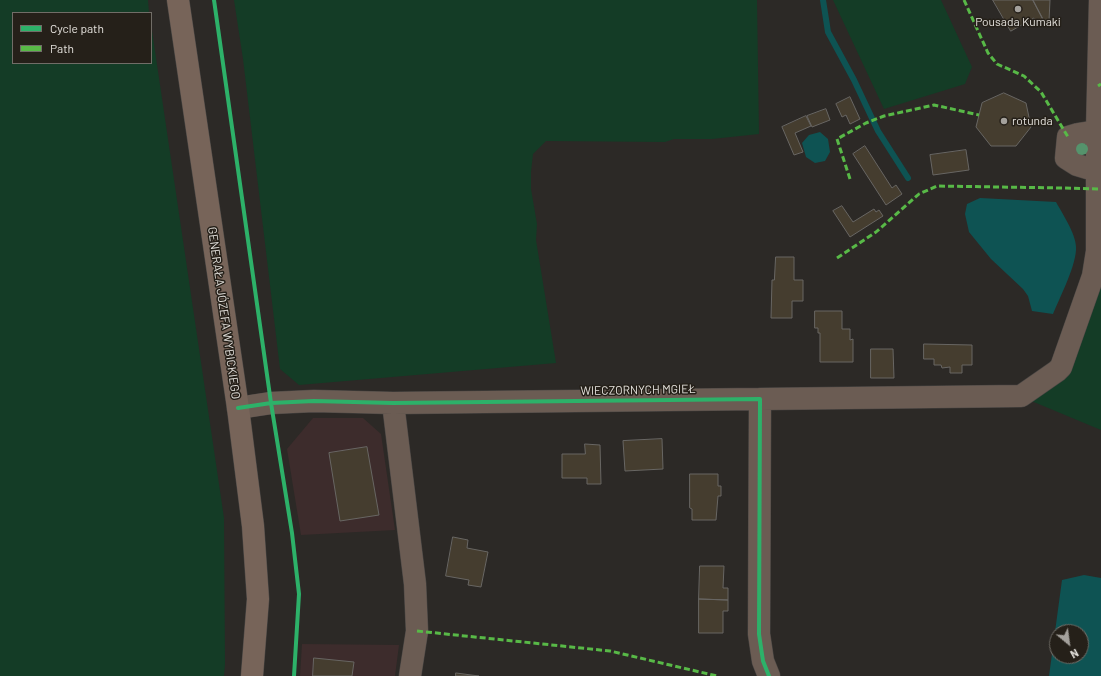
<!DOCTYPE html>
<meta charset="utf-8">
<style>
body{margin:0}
#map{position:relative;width:1101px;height:676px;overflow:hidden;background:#2c2926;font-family:Barlow,sans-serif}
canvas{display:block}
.legend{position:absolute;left:12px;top:12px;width:140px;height:52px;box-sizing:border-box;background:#252019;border:1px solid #716d67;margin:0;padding:5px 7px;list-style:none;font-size:12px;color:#e4e1dc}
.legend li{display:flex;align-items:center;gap:8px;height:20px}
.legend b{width:20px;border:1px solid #716d67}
.north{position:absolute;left:1049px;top:624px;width:40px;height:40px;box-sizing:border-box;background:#252019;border:1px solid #716d67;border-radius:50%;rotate:151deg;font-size:11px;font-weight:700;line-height:16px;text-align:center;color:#e4e1dc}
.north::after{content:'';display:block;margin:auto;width:14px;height:18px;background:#a4a19c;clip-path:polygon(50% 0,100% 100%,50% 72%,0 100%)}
</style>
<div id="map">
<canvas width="1101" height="676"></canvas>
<ul class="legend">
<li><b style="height:5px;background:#2db169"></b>Cycle path</li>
<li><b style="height:5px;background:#58b947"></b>Path</li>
</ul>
<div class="north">N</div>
</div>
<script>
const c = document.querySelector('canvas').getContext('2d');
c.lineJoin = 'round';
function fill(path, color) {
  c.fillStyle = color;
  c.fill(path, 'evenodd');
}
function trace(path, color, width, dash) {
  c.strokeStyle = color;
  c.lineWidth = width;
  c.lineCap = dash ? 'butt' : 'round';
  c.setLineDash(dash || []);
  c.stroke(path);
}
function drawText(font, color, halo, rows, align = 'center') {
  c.font = font + ' Barlow,sans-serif';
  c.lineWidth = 3;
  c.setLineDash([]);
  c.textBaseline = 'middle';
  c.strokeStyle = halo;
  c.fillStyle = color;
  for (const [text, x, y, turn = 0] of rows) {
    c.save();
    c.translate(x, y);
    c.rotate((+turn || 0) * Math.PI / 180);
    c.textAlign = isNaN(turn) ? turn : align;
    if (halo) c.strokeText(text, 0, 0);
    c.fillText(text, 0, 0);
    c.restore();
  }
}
fill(new Path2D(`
 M 313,418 L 363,418 L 381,434 L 395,530 L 301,535 L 287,449 Z
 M 302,644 L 399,645 L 395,676 L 300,676 Z`), '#3d2c2c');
fill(new Path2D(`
 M 0,0 L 148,0 L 149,13 L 13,13 L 13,63 L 151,63 L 151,24 L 224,518 L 225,664 L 224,676 L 0,676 Z
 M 234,0 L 757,0 L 759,134 L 712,139 L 674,139 L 665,142 L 546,141 L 533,154 L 531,172 L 531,189 L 537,224 L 536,240 L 556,363 L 299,385 L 280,369 L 243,59 Z
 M 833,0 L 941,0 L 972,67 L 965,84 L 884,109 Z
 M 1101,259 L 1101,430 L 1029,400 L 1064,373 Z`), '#143c26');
fill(new Path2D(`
 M 820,132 L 828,139 L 830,152 L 825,161 L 815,163 L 806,157 L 802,143 L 809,135 Z
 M 980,198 L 1056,202 C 1062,213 1076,234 1076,247 C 1077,264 1060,297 1053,314 L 1032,311 L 1028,296 L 1023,289 L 991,259 L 969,232 L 965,214 L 967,204 Z
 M 1084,575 L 1101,578 L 1101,676 L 1049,676 L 1062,580 ZM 1057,632 L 1081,632 L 1081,656 L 1057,656 Z`), '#0e5353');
trace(new Path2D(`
 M 823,0 L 828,32 L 854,80 L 878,131 L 908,178`), '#0e5353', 6);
const building = new Path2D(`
 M 993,0 L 1033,0 L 1044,21 L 1038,24 L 1034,18 L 1011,31 Z
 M 1033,0 L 1050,0 L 1049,21 L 1044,21 Z
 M 1004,93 L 1026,103 L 1031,127 L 1016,146 L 991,146 L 976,127 L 982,103 Z
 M 850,97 L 860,119 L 850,124 L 846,115 L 842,117 L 836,104 Z
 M 826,109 L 830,120 L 812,127 L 807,116 Z
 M 806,116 L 811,126 L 795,133 L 803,152 L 794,155 L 782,127 Z
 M 865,146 L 892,188 L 896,185 L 902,194 L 886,205 L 853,154 Z
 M 966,150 L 969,170 L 933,175 L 930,155 Z
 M 842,206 L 853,222 L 874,209 L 876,212 L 879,210 L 883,216 L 850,237 L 833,211 Z
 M 776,257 L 794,257 L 794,280 L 803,280 L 803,301 L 792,301 L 792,318 L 771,318 L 772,280 L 774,280 Z
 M 815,311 L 842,311 L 842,329 L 850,329 L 850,340 L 853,339 L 853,362 L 820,362 L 820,333 L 818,333 L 818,328 L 815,328 Z
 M 924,344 L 972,345 L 972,365 L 962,365 L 962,373 L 950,373 L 950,367 L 942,368 L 941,365 L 934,365 L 934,359 L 924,359 Z
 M 871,349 L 893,349 L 894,378 L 871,378 Z
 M 662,439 L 663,469 L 625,471 L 623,441 Z
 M 585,444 L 600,445 L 601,484 L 587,484 L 587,478 L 562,478 L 562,454 L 585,454 Z
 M 367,447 L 379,515 L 340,521 L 329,453 Z
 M 690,474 L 718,474 L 718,486 L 721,486 L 721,496 L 718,496 L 716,520 L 692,520 L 692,509 L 690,508 Z
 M 453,537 L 468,540 L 467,548 L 488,552 L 481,587 L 468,585 L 469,580 L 446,576 Z
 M 700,566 L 724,566 L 723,588 L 728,588 L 728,600 L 699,599 Z
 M 699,599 L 728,600 L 728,611 L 723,611 L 723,633 L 699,633 Z
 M 314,658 L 354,662 L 352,676 L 313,676 Z
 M 456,673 L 479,676 L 456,676 Z`);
fill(building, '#453d2f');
trace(building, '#686663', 1);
const minor = new Path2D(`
 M 1097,131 L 1078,134 L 1068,137 L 1066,158 L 1077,165 L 1097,171
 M 760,399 L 1021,396 L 1057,371 L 1061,367 L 1093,276 L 1097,251 L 1097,131 L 1100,0
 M 393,403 L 415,584 L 417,631 L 410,676
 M 238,408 L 271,403 L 314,401 L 393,403 L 760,399 L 759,634 L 763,661 L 769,676`);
const major = new Path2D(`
 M 178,0 L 238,408 L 253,526 L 258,599 L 252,676`);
trace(minor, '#494644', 23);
trace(major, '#494644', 23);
trace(minor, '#6b5c53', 22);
trace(major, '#776459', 22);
trace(new Path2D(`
 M 964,0 L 988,53 L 997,64 L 1024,76 L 1041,92 L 1068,137
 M 1098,86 L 1101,84
 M 850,179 L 837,139 L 866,123 L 884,116 L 934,105 L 979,115
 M 837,258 L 876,232 L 919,194 L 937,186 L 1063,188 L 1098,189
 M 417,631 L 610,651 L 717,676`), '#58b947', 3, [6, 3]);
trace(new Path2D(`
 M 214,0 L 271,403 L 292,533 L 299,594 L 294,676
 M 238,408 L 271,403 L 314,401 L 393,403 L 760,399 L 759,634 L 763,661 L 769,676`), '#2db169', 4);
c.fillStyle = '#55936c';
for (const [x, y] of [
 [1082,149]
]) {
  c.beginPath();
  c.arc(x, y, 6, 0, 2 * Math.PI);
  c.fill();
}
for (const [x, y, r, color] of [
 [1018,9,4,"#a4a19c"],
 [1004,121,4,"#a4a19c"]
]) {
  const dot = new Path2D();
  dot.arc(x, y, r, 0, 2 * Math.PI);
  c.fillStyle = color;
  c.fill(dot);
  trace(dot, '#252019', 1.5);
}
drawText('12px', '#e4e1dc', '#252019', [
 ["Pousada Kumaki",1018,22],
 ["rotunda",1012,121,"left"]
]);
drawText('12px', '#e4e1dc', '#252019', [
 ["GENERAŁA JÓZEFA WYBICKIEGO",224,313,82],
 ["WIECZORNYCH MGIEŁ",638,390,-1]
]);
</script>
